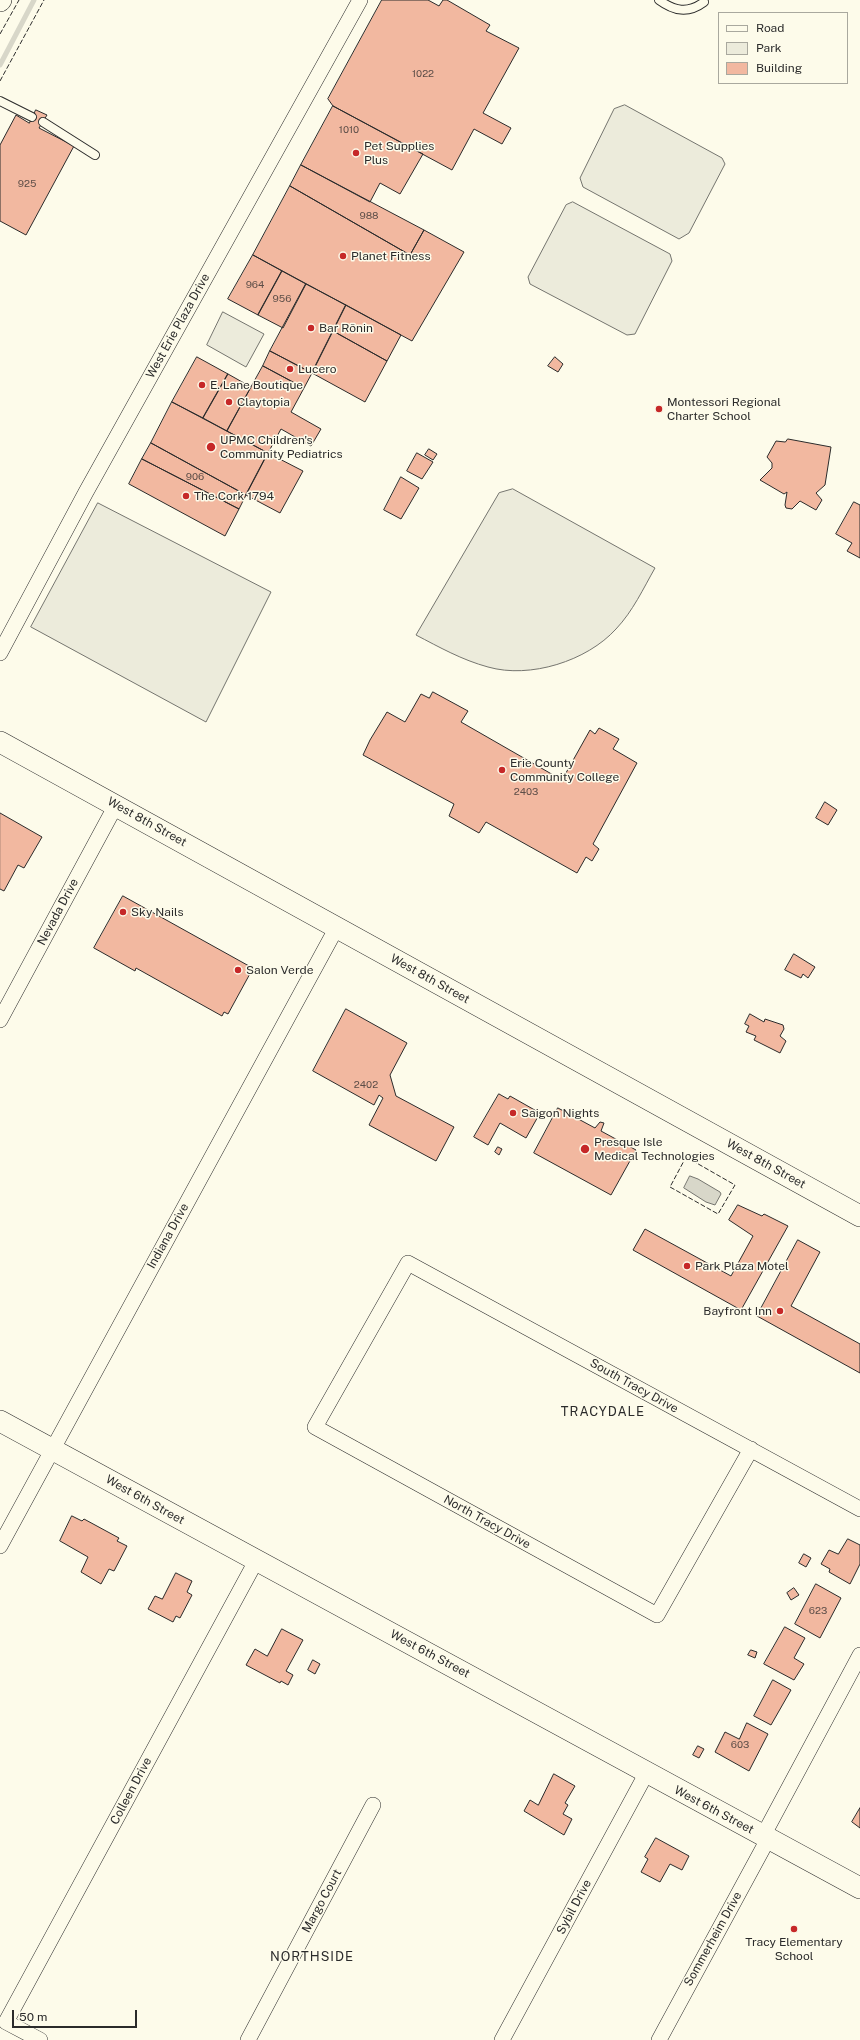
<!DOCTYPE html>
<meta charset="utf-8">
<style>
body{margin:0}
#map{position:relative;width:860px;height:2040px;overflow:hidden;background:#fdfbea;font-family:"Public Sans",sans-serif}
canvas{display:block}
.legend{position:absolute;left:718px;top:12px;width:130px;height:72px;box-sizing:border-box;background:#fdfbea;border:1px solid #a9a89e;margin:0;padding:5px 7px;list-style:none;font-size:12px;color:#2b2b2b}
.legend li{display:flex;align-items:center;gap:8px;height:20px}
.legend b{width:20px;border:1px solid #a9a89e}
.scale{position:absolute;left:12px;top:2010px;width:125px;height:18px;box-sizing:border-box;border:2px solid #2b2b2b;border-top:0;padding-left:5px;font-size:12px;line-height:14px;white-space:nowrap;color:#2b2b2b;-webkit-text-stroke:3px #fdfbea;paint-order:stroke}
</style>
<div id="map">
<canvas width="860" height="2040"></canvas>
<ul class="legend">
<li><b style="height:5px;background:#fdfbea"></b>Road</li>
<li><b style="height:11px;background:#ecebdb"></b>Park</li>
<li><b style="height:11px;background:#f2b8a0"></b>Building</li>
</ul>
<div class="scale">50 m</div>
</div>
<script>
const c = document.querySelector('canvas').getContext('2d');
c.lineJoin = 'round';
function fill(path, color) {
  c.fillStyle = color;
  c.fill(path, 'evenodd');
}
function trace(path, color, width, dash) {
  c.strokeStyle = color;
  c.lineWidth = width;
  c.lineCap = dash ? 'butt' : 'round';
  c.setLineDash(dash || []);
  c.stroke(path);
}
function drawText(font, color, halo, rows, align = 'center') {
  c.font = font + ' "Public Sans",sans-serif';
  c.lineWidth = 3;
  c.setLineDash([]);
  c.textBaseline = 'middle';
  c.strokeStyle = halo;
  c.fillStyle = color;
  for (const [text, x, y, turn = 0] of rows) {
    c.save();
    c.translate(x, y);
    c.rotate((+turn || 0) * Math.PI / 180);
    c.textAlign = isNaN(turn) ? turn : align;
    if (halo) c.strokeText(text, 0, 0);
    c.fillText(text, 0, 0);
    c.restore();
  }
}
const green = new Path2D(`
 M 625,105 L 722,158 L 725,164 L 689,233 L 679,239 L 583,187 L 580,178 L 614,109 Z
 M 573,202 L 670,254 L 672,261 L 635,334 L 627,335 L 530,284 L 528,277 L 566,205 Z
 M 223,312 L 264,334 L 246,367 L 207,345 Z
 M 513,489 L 655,568 C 643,589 633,611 616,629 C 587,661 530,679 488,667 C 462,660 439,647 416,635 L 499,493 Z
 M 98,503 L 271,592 L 206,722 L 31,627 Z`);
fill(green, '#ecebdb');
trace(green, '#74746e', 1);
const water = new Path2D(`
 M 690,1176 L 698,1179 L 720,1192 L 721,1194 L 715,1205 L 706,1202 L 684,1188 Z`);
fill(water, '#d8d7c9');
trace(water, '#74746e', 1);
trace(new Path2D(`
 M 0,65 L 34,0`), '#d8d7c9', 5);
const building = new Path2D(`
 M 382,0 L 428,0 L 439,6 L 443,0 L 447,0 L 490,25 L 486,31 L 519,48 L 483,113 L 511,128 L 502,144 L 474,129 L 452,170 L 333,106 L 328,99 Z
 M 333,106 L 423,154 L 400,194 L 380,183 L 370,202 L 301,165 Z
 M 36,110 L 47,115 L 39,128 L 74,146 L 26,235 L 0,221 L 0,145 L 16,115 L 29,123 Z
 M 301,165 L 424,230 L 410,255 L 290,186 Z
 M 290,186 L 410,255 L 424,230 L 464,252 L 412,341 L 253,255 Z
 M 253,255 L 282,271 L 258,315 L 228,299 Z
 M 282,271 L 306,284 L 283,328 L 258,315 Z
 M 306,284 L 346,305 L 312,373 L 270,351 Z
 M 346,305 L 401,335 L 387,361 L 333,331 Z
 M 333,331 L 387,361 L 365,402 L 312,373 Z
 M 270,351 L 312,373 L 304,388 L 263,366 Z
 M 197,357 L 228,374 L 203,418 L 172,402 Z
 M 555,357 L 563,364 L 558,372 L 548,366 Z
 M 263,366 L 304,388 L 291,412 L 321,429 L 311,446 L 281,429 L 268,453 L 227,431 Z
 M 228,374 L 251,387 L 227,431 L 203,418 Z
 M 172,402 L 268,453 L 246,495 L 151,443 Z
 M 788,439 L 831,447 L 825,485 L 816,493 L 822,500 L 816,510 L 800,501 L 792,509 L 786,508 L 785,505 L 787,492 L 784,494 L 760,480 L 772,468 L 772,463 L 767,457 L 776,441 L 785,442 Z
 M 151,443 L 246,495 L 239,509 L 142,459 Z
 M 429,449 L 437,454 L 433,460 L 425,455 Z
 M 268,453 L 303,471 L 280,513 L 246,495 Z
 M 417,453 L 433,462 L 422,479 L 407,471 Z
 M 142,459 L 239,509 L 225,536 L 129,484 Z
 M 401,477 L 419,488 L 401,519 L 384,510 Z
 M 854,502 L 860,505 L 860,558 L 847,551 L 852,543 L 836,534 Z
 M 433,692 L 468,711 L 461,722 L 562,780 L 590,730 L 595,734 L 599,728 L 619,739 L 613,749 L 637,763 L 593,844 L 599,849 L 592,861 L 586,857 L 577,873 L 486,822 L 479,833 L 449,816 L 454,804 L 363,755 L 370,740 L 387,712 L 405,722 L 421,694 L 429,698 Z
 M 825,802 L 837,810 L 828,825 L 816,818 Z
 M 0,813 L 42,837 L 24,868 L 18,865 L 4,891 L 0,889 Z
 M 123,896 L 249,966 L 248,968 L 252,970 L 228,1014 L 224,1012 L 222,1016 L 136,968 L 135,971 L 94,948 Z
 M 794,954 L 815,967 L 808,978 L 803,974 L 801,978 L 785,970 Z
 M 346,1009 L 407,1043 L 390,1075 L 396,1096 L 454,1127 L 436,1161 L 369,1125 L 383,1098 L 379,1095 L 374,1105 L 313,1071 Z
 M 750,1014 L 764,1022 L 765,1019 L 783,1025 L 784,1029 L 780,1036 L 786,1041 L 780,1053 L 754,1040 L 756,1036 L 746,1032 L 749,1026 L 745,1024 Z
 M 499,1094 L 508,1099 L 510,1096 L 540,1113 L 526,1138 L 500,1123 L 488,1145 L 474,1137 Z
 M 558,1108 L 595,1128 L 600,1122 L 604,1123 L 601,1131 L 636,1150 L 611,1195 L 534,1153 Z
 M 498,1147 L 502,1149 L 499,1155 L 495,1152 Z
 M 738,1205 L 762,1216 L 764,1214 L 788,1226 L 741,1310 L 633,1250 L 645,1229 L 731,1276 L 753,1236 L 729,1220 Z
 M 798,1240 L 820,1252 L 791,1306 L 860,1344 L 860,1373 L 757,1316 Z
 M 72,1516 L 82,1521 L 84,1519 L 119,1538 L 117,1541 L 127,1546 L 114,1571 L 109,1569 L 101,1584 L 81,1572 L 88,1557 L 60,1541 Z
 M 848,1539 L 860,1545 L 860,1564 L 850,1584 L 829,1572 L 830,1569 L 821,1564 L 829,1550 L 838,1554 Z
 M 804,1554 L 811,1558 L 806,1567 L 799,1563 Z
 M 176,1573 L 192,1581 L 187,1592 L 192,1595 L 180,1618 L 176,1616 L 173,1622 L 148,1609 L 155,1596 L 162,1599 Z
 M 816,1584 L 841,1598 L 820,1638 L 795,1624 Z
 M 794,1588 L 799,1595 L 791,1600 L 787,1593 Z
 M 785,1627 L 805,1638 L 794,1658 L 804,1664 L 794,1680 L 764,1664 Z
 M 282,1629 L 303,1640 L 286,1671 L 293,1675 L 288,1685 L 281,1681 L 280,1683 L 246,1665 L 255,1649 L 267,1656 Z
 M 751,1650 L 757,1652 L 755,1658 L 748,1655 Z
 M 313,1660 L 320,1664 L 315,1674 L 308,1670 Z
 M 773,1680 L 791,1690 L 771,1725 L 754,1716 Z
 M 747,1723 L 768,1734 L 749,1771 L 715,1752 L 725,1732 L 739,1739 Z
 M 698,1746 L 704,1749 L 699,1758 L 693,1755 Z
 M 554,1774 L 575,1786 L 565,1803 L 568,1805 L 563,1814 L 572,1819 L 564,1835 L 524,1811 L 530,1800 L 538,1805 Z
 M 860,1808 L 860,1828 L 852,1822 Z
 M 656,1838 L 689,1856 L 682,1870 L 670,1864 L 660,1882 L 641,1872 L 648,1859 L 645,1857 Z`);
fill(building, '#f2b8a0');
trace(building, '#2b2b2b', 1);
const lane = new Path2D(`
 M 659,0 C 674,11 688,14 704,2
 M 0,101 L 32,117
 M 43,122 L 95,155`);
const street = new Path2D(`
 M 0,653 L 86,492 L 360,0
 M 0,1020 L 116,805
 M 751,1449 L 657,1615 L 315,1427 L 408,1263 L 860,1509
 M 0,1546 L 337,927
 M 763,1836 L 860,1655
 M 40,2040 L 6,2022 L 256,1561
 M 248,2040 L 373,1805
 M 502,2040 L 646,1774
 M 659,2040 L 768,1839`);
const secondary = new Path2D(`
 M 0,1 L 1,0
 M 0,742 L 860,1216
 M 0,1421 C 288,1575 573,1734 860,1888`);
trace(lane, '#2b2b2b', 10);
trace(street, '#2b2b2b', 16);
trace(secondary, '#2b2b2b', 22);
trace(lane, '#fdfbea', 8);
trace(street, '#fdfbea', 15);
trace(secondary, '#fdfbea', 21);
trace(new Path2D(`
 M 0,34 L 19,0
 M 0,81 L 44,0
 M 686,1157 L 735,1185 L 718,1214 L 670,1187 Z`), '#2b2b2b', 1, [5, 2]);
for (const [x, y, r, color] of [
 [356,153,4,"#c62828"],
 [343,256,4,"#c62828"],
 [311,328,4,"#c62828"],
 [290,369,4,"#c62828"],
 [202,385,4,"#c62828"],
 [229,402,4,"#c62828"],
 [659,409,4,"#c62828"],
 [211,447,5,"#c62828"],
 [186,496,4,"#c62828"],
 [502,770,4,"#c62828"],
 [123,912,4,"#c62828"],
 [238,970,4,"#c62828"],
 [513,1113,4,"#c62828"],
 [585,1149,5,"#c62828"],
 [687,1266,4,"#c62828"],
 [780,1311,4,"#c62828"],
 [794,1929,4,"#c62828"]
]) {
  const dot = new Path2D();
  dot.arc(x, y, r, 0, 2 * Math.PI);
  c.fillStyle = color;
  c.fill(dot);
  trace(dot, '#fdfbea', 1.5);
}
drawText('10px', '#5d4e48', null, [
 ["1022",423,74],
 ["1010",349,130],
 ["925",27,184],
 ["988",369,216],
 ["964",255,285],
 ["956",282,299],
 ["906",195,477],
 ["2403",526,792],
 ["2402",366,1085],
 ["623",818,1611],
 ["603",740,1745]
]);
drawText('12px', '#2b2b2b', '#fdfbea', [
 ["Pet Supplies",364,146],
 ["Plus",364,160],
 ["Planet Fitness",351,256],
 ["Bar Rōnin",319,328],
 ["Lucero",298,369],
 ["E. Lane Boutique",210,385],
 ["Claytopia",237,402],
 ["Montessori Regional",667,402],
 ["Charter School",667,416],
 ["UPMC Children's",220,440],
 ["Community Pediatrics",220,454],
 ["The Cork 1794",194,496],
 ["Erie County",510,763],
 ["Community College",510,777],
 ["Sky Nails",131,912],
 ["Salon Verde",246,970],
 ["Saigon Nights",521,1113],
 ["Presque Isle",594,1142],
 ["Medical Technologies",594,1156],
 ["Park Plaza Motel",695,1266],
 ["Bayfront Inn",772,1311,"right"],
 ["Tracy Elementary",794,1942,"center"],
 ["School",794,1956,"center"]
], 'left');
drawText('12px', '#2b2b2b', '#fdfbea', [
 ["West Erie Plaza Drive",178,326,-61],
 ["West 8th Street",147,822,29],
 ["Nevada Drive",58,912,-62],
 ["West 8th Street",430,979,29],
 ["West 8th Street",766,1164,29],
 ["Indiana Drive",168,1236,-61],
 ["South Tracy Drive",634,1386,29],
 ["West 6th Street",145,1500,29],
 ["North Tracy Drive",487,1522,29],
 ["West 6th Street",430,1654,28],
 ["Colleen Drive",131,1791,-62],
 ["West 6th Street",714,1810,28],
 ["Margo Court",322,1901,-62],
 ["Sybil Drive",574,1907,-62],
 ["Sommerheim Drive",713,1939,-61]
]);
c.letterSpacing = '1px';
drawText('13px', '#2b2b2b', '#fdfbea', [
 ["TRACYDALE",603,1412],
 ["NORTHSIDE",312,1957]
]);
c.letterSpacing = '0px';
</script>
